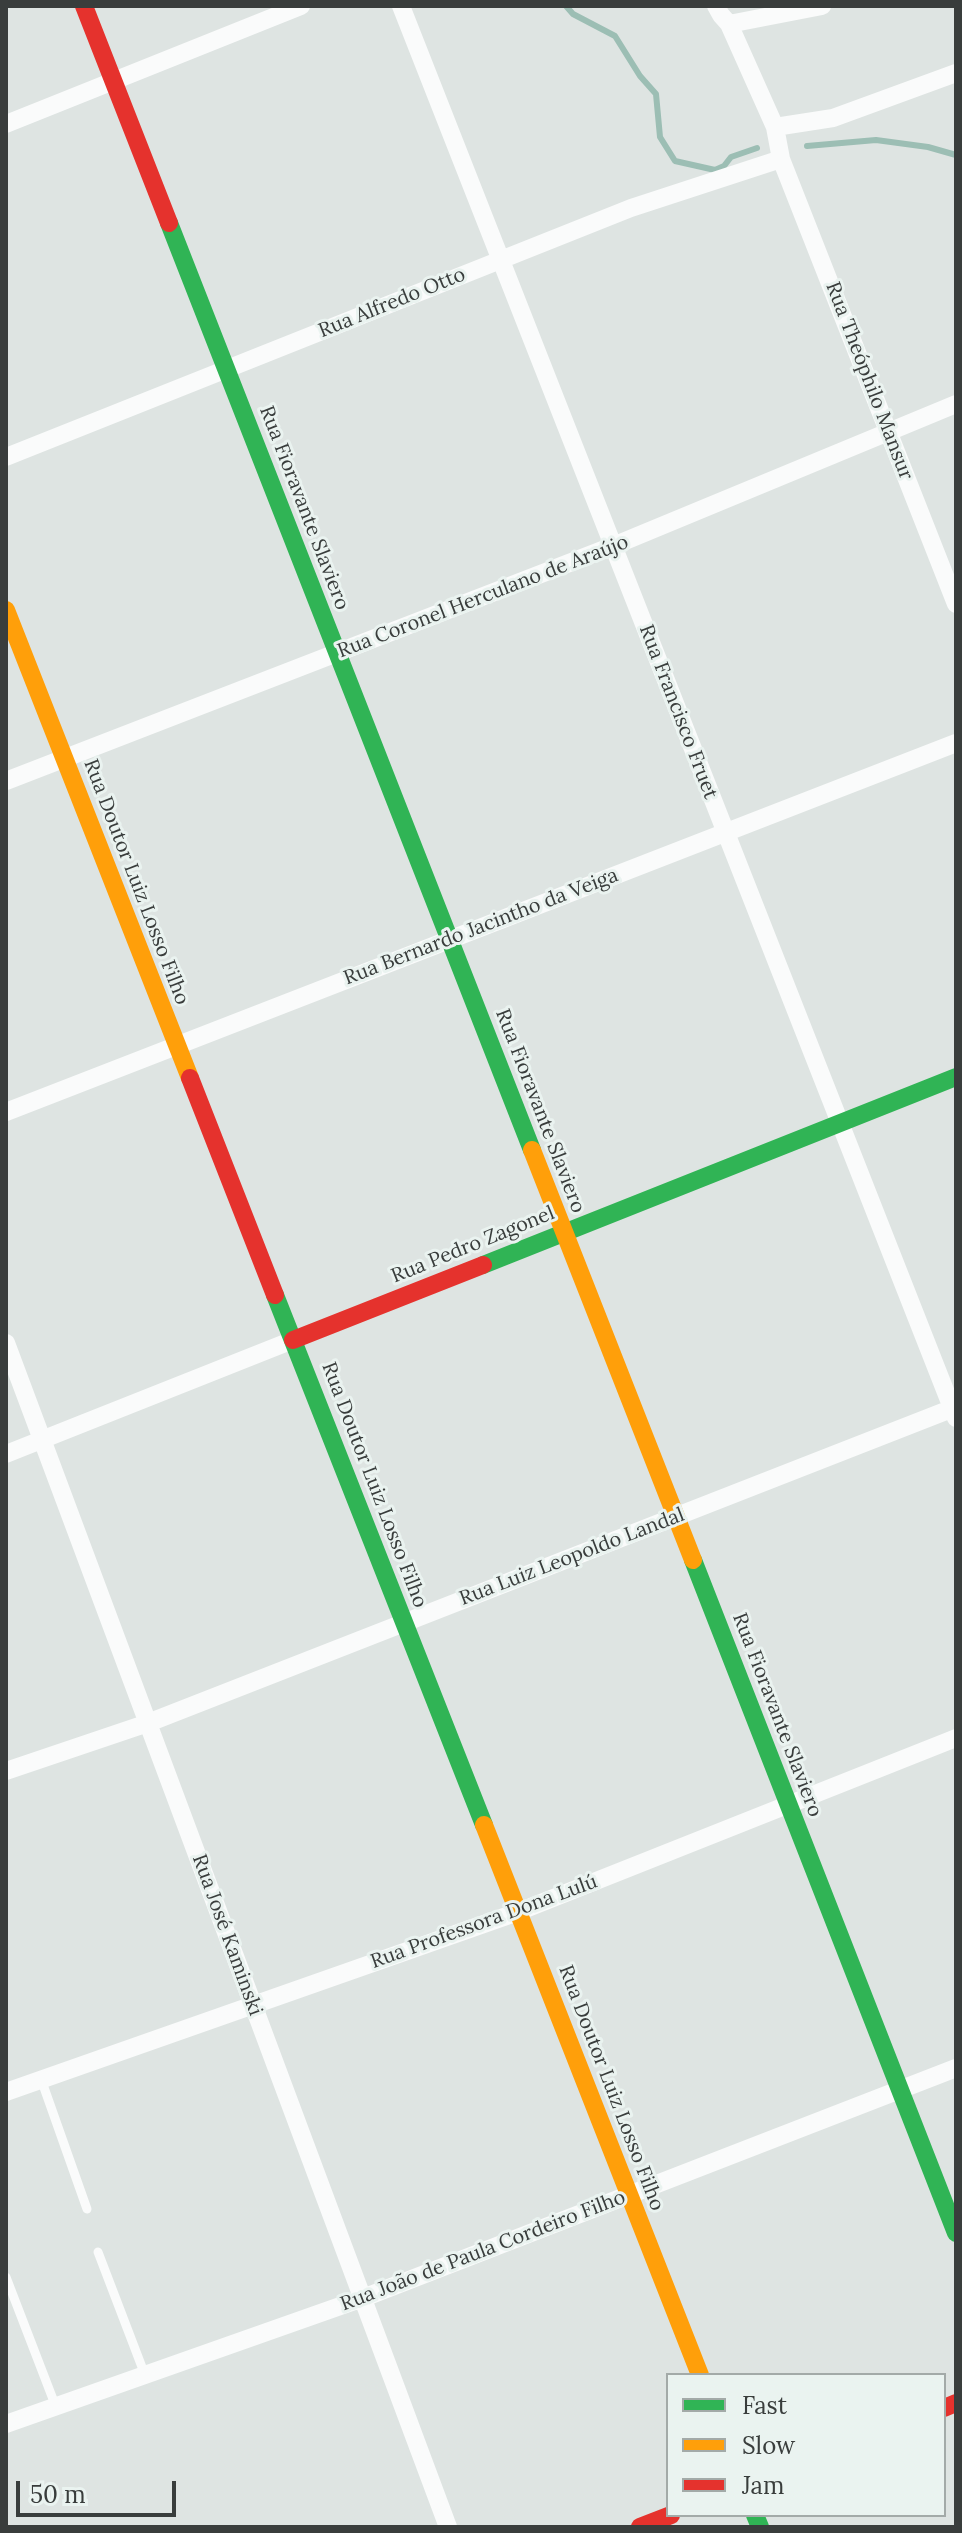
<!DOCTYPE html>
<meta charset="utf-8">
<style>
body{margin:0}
#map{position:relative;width:962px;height:2533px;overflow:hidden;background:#dee4e2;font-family:Lora,serif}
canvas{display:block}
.frame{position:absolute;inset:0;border:8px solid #393d3c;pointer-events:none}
.legend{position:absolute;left:666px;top:2373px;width:280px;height:144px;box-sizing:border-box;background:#eaf3f0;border:2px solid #a3aaa8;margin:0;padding:10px 14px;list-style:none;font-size:24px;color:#393d3c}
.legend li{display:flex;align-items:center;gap:16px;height:40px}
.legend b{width:40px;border:2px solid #a3aaa8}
.scale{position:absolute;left:16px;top:2481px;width:160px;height:36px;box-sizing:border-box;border:4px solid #393d3c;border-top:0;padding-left:10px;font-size:24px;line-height:28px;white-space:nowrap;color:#393d3c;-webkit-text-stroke:6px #eaf3f0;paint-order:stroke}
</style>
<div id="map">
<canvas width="962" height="2533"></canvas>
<div class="frame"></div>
<ul class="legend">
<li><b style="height:10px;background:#30b455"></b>Fast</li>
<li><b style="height:10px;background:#ff9f0a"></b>Slow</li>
<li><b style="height:10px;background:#e5322d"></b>Jam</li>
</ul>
<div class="scale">50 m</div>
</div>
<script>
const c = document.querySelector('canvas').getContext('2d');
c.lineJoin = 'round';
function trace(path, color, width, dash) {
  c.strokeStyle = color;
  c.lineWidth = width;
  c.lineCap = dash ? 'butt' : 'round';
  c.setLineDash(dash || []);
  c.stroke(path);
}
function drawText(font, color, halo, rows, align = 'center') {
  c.font = font + ' Lora,serif';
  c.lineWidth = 6;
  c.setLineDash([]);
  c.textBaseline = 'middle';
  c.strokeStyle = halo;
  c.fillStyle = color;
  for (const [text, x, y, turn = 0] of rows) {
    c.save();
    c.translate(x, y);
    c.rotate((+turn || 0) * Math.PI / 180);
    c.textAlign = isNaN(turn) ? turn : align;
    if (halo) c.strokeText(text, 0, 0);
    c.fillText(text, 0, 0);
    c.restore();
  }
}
trace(new Path2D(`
 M 566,6 L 573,14 L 615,36 L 640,76 L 656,94 L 660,137 L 675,161 L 715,170 L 724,166 L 731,157 L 757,148
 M 807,146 L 876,140 L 928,147 L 956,155`), '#9cbeb4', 6);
trace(new Path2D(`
 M 41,2079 L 87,2209
 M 98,2252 L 145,2375
 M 6,2277 L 56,2407`), '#fafbfb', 9);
trace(new Path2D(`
 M 401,6 L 956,1418
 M 716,6 L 721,15 L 729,24 L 775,127 L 781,159 L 956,604
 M 729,24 L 822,6
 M 6,124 L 301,6
 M 775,127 L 833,118 L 956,73
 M 6,457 L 631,208 L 781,159
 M 6,781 L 613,546 L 956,404
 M 6,1112 L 956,743
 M 6,1343 L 448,2527
 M 6,1454 L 293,1340
 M 6,1771 L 148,1723 L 956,1407
 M 6,2092 L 518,1912 L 956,1738
 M 6,2424 L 363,2298 L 956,2068`), '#fafbfb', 18);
trace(new Path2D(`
 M 169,223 L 532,1150
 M 483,1265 L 956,1077
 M 275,1295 L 484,1825
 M 693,1560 L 956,2233
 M 755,2515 L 760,2527`), '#30b455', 18);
trace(new Path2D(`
 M 6,610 L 190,1078
 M 532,1150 L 693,1560
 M 484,1825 L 700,2375`), '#ff9f0a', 18);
trace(new Path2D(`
 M 84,6 L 169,223
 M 190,1078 L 275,1295
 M 293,1340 L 483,1265
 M 944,2408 L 956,2403
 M 640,2527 L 671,2515`), '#e5322d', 18);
drawText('20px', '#393d3c', '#eaf3f0', [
 ["Rua Alfredo Otto",392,303,-22],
 ["Rua Theóphilo Mansur",869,381,69],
 ["Rua Fioravante Slaviero",304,508,69],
 ["Rua Coronel Herculano de Araújo",483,597,-21],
 ["Rua Francisco Fruet",678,712,69],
 ["Rua Doutor Luiz Losso Filho",136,882,69],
 ["Rua Bernardo Jacintho da Veiga",481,927,-21],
 ["Rua Fioravante Slaviero",540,1111,69],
 ["Rua Pedro Zagonel",473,1245,-22],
 ["Rua Doutor Luiz Losso Filho",374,1485,69],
 ["Rua Luiz Leopoldo Landal",572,1557,-21],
 ["Rua Fioravante Slaviero",777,1715,69],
 ["Rua Professora Dona Lulú",484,1922,-20],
 ["Rua José Kaminski",227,1935,70],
 ["Rua Doutor Luiz Losso Filho",611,2088,69],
 ["Rua João de Paula Cordeiro Filho",483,2251,-21]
]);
</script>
